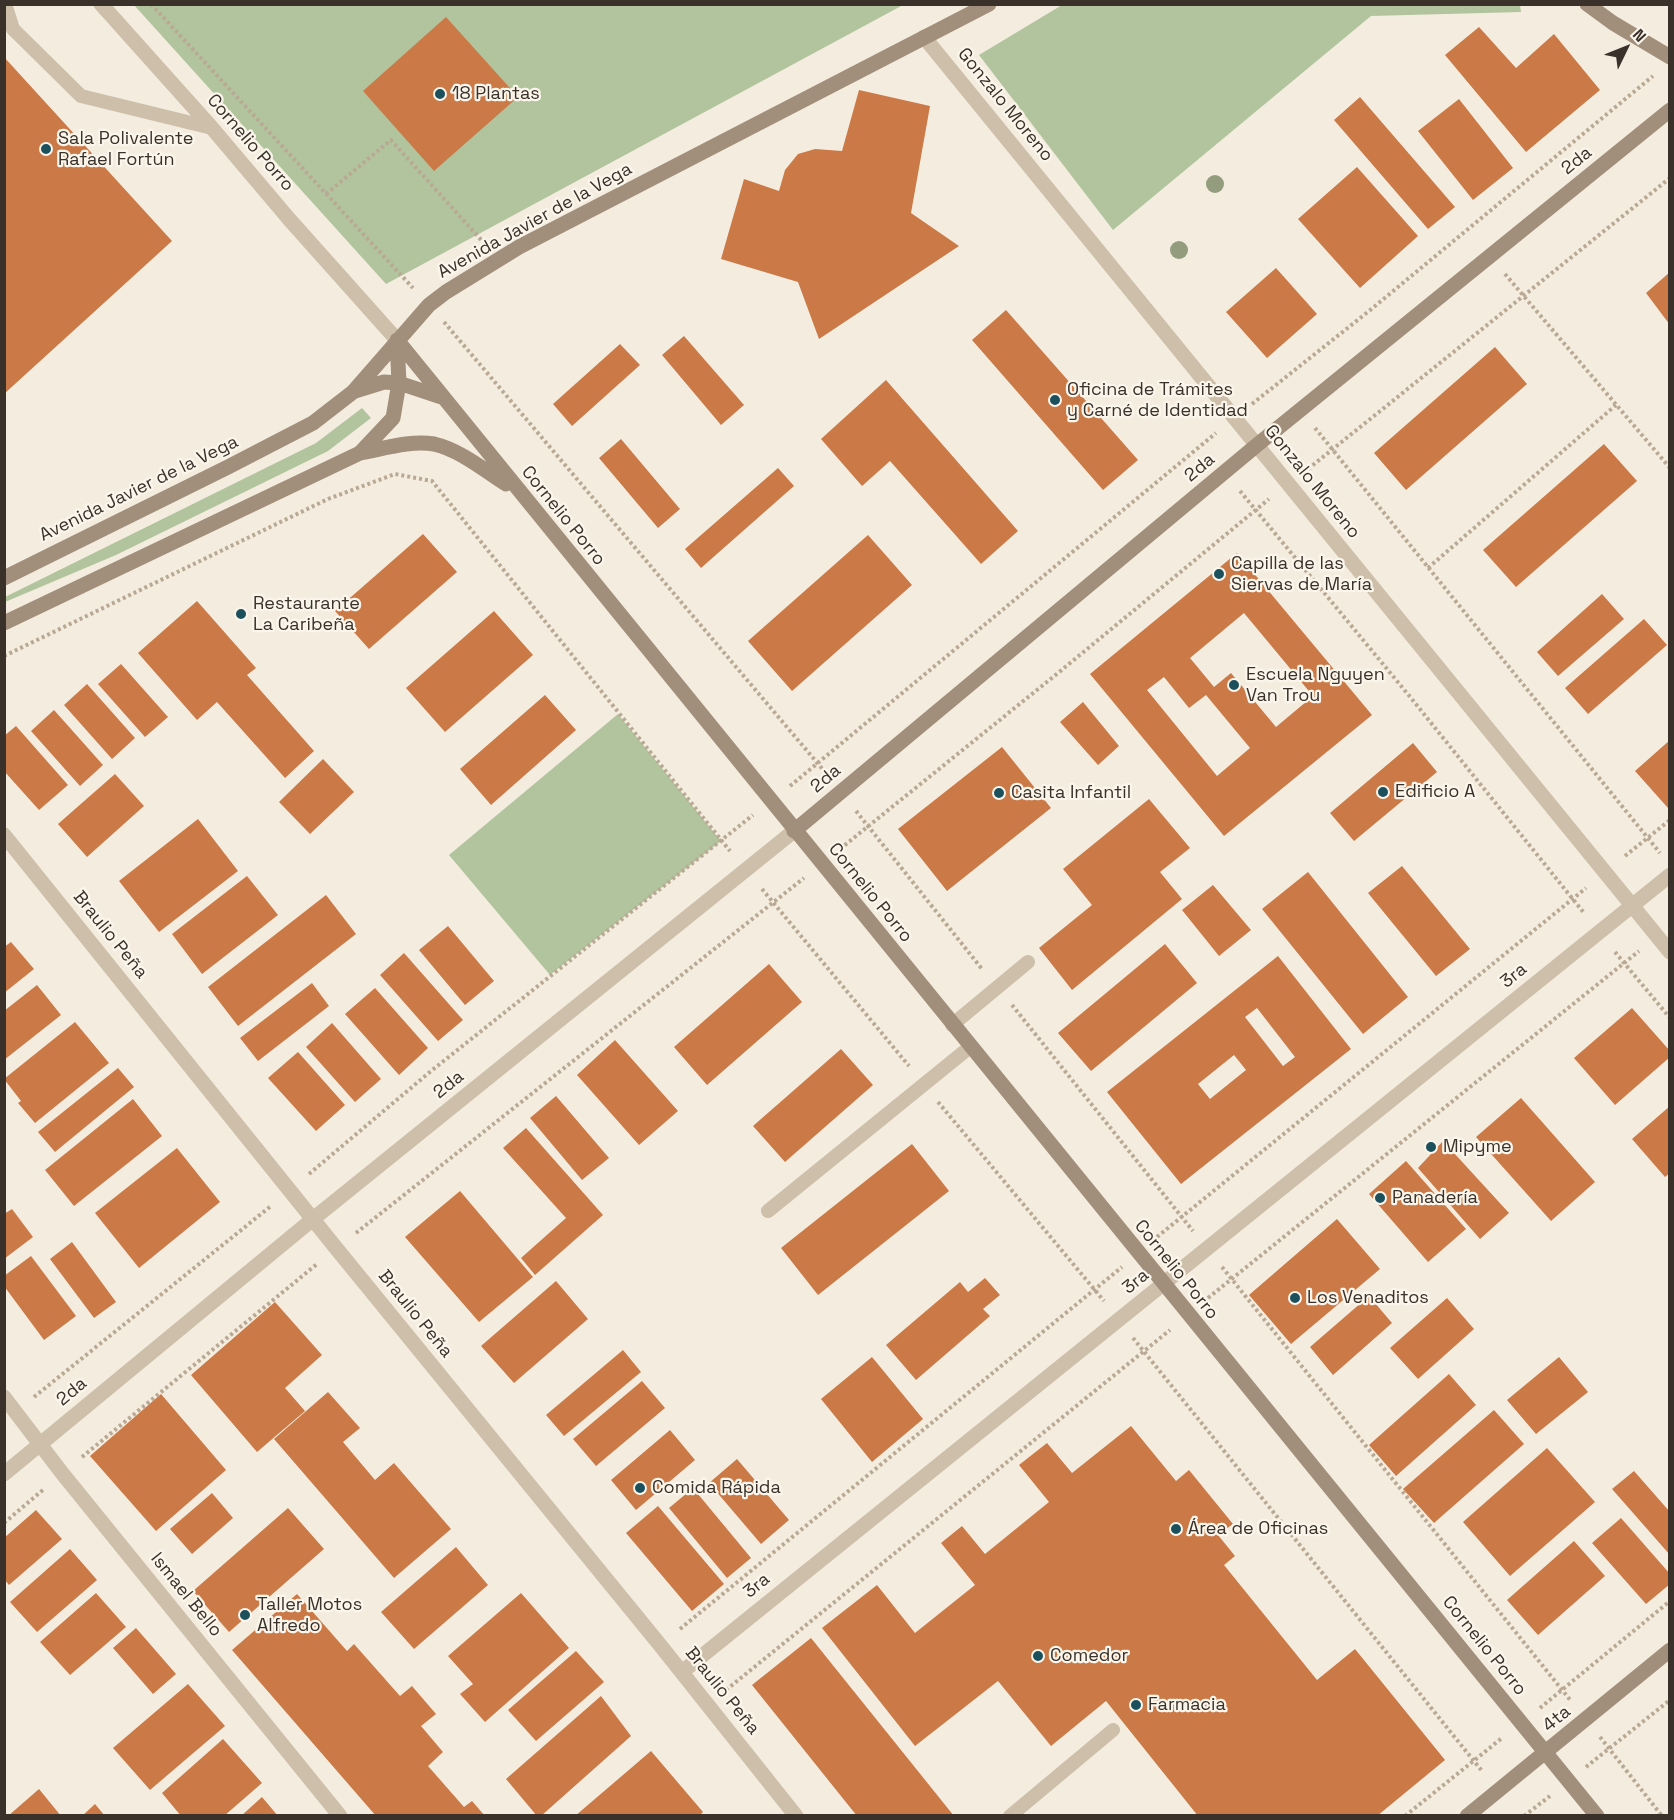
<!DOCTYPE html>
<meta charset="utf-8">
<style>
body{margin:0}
#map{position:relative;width:1674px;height:1820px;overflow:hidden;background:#f4eddf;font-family:"Space Grotesk",sans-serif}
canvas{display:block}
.frame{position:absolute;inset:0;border:6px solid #3a312a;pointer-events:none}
.north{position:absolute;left:1596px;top:18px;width:60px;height:60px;-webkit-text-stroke:4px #fbf6ec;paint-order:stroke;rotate:47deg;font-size:16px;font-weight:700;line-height:24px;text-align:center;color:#3a312a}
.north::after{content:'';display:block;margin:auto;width:21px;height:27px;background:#3a312a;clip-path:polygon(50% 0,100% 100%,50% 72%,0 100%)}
</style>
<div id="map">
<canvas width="1674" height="1820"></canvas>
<div class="frame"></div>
<div class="north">N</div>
</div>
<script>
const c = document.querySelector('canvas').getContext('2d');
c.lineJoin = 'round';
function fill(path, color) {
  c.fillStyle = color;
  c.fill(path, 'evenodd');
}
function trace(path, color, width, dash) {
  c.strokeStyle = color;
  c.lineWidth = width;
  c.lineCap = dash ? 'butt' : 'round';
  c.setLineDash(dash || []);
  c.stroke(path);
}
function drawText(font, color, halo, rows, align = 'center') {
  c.font = font + ' "Space Grotesk",sans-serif';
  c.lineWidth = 4.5;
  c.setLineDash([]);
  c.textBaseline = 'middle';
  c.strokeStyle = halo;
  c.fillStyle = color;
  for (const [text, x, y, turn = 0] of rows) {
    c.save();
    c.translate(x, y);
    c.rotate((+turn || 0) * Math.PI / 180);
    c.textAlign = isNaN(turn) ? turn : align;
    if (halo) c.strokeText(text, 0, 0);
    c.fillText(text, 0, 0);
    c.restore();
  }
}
fill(new Path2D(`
 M 134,5 L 903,5 L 386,284 Z
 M 1520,5 L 1521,12 L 1371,16 L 1113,230 L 979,55 L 1062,5 Z
 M 362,408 L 371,418 L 328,451 L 116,555 L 5,602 L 5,597 L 316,443 Z
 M 618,714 L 721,841 L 550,975 L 449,855 Z`), '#b2c49e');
fill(new Path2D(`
 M 446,17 L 518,97 L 434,171 L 363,91 Z
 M 1479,27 L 1516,68 L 1554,34 L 1600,90 L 1526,152 L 1445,55 Z
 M 4,57 L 172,241 L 4,394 Z
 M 859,90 L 930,106 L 911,213 L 959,246 L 819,339 L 798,282 L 721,259 L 744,179 L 779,191 L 785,170 L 798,154 L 815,149 L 842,151 Z
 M 1360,97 L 1455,207 L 1428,229 L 1334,120 Z
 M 1459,99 L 1513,168 L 1473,200 L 1418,131 Z
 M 1357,167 L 1418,236 L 1360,288 L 1298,219 Z
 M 1276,268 L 1317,314 L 1267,358 L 1226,312 Z
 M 1670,272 L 1670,325 L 1646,293 Z
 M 1006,310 L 1138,460 L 1103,490 L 972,340 Z
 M 684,336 L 744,405 L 721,425 L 662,355 Z
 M 620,344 L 640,365 L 572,426 L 553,404 Z
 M 1495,347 L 1527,384 L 1406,490 L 1374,453 Z
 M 886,380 L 1018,531 L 981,564 L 890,461 L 862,486 L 821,439 Z
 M 621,439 L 680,509 L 658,528 L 599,458 Z
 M 1604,444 L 1637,481 L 1516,587 L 1483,550 Z
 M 778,468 L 794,486 L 701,568 L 685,549 Z
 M 423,534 L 457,572 L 369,649 L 335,611 Z
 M 868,535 L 912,585 L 792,691 L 748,641 Z
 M 1237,553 L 1372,715 L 1224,836 L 1090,674 ZM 1244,613 L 1313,696 L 1276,727 L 1231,673 L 1214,687 L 1190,658 ZM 1164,677 L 1189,708 L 1206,695 L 1250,748 L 1217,776 L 1147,690 Z
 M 1602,594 L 1624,619 L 1558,676 L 1537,652 Z
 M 197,601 L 256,668 L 247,675 L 314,751 L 285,778 L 217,702 L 197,720 L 138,653 Z
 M 494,611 L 533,655 L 445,732 L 406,688 Z
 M 1644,619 L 1667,645 L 1588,714 L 1565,688 Z
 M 121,664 L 168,717 L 145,737 L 98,684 Z
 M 87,684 L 135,738 L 112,759 L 64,705 Z
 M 545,695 L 576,730 L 491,805 L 460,769 Z
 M 1083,702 L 1119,746 L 1098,765 L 1060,722 Z
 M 54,710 L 103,765 L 80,786 L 31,731 Z
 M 16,726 L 68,785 L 39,810 L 4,771 L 4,736 Z
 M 1670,740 L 1670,807 L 1668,808 L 1635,771 Z
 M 1413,743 L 1437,772 L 1354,841 L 1330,813 Z
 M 1002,747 L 1051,808 L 947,891 L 898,829 Z
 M 323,759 L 354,792 L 310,834 L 279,802 Z
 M 115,774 L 144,806 L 87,857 L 58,824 Z
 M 1149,799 L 1190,848 L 1160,872 L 1182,899 L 1072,990 L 1039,948 L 1092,905 L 1063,869 Z
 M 198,819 L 238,871 L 159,932 L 119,881 Z
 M 1402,866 L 1470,949 L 1436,976 L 1368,893 Z
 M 1308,872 L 1408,997 L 1363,1034 L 1262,909 Z
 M 247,876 L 278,915 L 202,974 L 172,934 Z
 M 1213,885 L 1251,930 L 1219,956 L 1182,910 Z
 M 326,895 L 356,934 L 238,1026 L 208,987 Z
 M 448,926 L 494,981 L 465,1005 L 419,950 Z
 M 11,942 L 34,969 L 4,993 L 4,947 Z
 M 1165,944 L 1197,983 L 1091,1071 L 1058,1033 Z
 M 404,953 L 463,1020 L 438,1041 L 380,975 Z
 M 1278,956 L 1351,1049 L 1181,1184 L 1107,1092 ZM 1257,1008 L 1295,1057 L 1283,1066 L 1245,1017 ZM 1234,1055 L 1246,1070 L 1210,1099 L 1198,1084 Z
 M 769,964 L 802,1002 L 707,1085 L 674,1047 Z
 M 312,983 L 329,1006 L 258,1061 L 240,1038 Z
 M 37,985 L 61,1015 L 4,1060 L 4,1011 Z
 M 375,988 L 428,1048 L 399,1075 L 345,1014 Z
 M 1632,1008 L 1670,1051 L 1670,1057 L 1615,1105 L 1574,1058 Z
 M 75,1022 L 109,1063 L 35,1123 L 18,1103 L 21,1101 L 4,1079 Z
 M 332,1023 L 381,1079 L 355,1102 L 306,1047 Z
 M 615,1040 L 678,1111 L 639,1145 L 577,1075 Z
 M 841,1049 L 873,1085 L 785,1162 L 753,1126 Z
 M 298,1052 L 345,1105 L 316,1131 L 268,1078 Z
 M 118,1068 L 134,1087 L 55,1152 L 38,1132 Z
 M 556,1096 L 609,1158 L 582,1180 L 530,1118 Z
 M 1521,1098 L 1595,1182 L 1551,1221 L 1476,1137 Z
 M 133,1099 L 162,1136 L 74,1206 L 45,1170 Z
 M 1670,1106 L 1670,1173 L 1665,1177 L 1632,1139 Z
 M 526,1128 L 603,1215 L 535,1275 L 521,1258 L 566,1218 L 503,1148 Z
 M 1443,1141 L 1509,1213 L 1480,1239 L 1418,1168 Z
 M 912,1144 L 949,1191 L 818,1295 L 781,1248 Z
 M 177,1148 L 220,1202 L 139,1268 L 95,1213 Z
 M 1406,1161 L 1466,1229 L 1428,1262 L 1369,1194 Z
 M 460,1191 L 533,1277 L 479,1322 L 405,1237 Z
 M 12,1209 L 33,1237 L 4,1259 L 4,1214 Z
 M 1337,1219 L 1380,1269 L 1291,1344 L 1249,1295 Z
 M 72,1242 L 116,1302 L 94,1318 L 50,1259 Z
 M 31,1256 L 76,1316 L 44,1340 L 4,1286 L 4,1276 Z
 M 985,1278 L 1000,1295 L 983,1309 L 990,1316 L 916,1380 L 886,1345 L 960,1282 L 968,1292 Z
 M 556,1281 L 588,1319 L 514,1383 L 481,1346 Z
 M 1369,1296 L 1392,1323 L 1333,1375 L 1310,1347 Z
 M 1447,1298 L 1474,1329 L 1418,1379 L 1390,1348 Z
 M 275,1302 L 322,1355 L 285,1388 L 305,1411 L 257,1452 L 191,1375 Z
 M 623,1350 L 641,1372 L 564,1436 L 546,1415 Z
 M 872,1357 L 923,1419 L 872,1462 L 821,1399 Z
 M 1559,1357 L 1588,1392 L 1536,1434 L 1507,1400 Z
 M 1449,1374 L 1476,1405 L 1396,1476 L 1369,1445 Z
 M 642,1381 L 665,1408 L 596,1466 L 573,1439 Z
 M 328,1392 L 360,1428 L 343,1442 L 375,1480 L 394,1463 L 451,1529 L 394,1578 L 274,1439 Z
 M 161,1394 L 226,1470 L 156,1531 L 90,1456 Z
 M 1494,1410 L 1524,1444 L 1434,1523 L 1403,1489 Z
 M 1131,1426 L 1176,1481 L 1189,1470 L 1233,1524 L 1218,1535 L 1235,1556 L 1224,1565 L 1317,1680 L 1355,1649 L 1445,1760 L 1377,1816 L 1198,1816 L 1106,1701 L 1051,1746 L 998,1681 L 915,1746 L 822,1628 L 877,1585 L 915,1633 L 975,1585 L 941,1543 L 962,1526 L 985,1554 L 1049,1502 L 1019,1465 L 1047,1443 L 1072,1473 Z
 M 670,1430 L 695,1460 L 636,1510 L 611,1480 Z
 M 1547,1448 L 1595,1502 L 1510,1576 L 1463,1522 Z
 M 737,1459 L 789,1520 L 761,1544 L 709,1483 Z
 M 1634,1471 L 1670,1512 L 1670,1555 L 1612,1489 Z
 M 693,1488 L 751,1558 L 727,1578 L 669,1508 Z
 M 212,1493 L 233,1518 L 192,1554 L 170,1529 Z
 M 658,1506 L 724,1584 L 692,1611 L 626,1533 Z
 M 288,1508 L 324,1549 L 229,1632 L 193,1591 Z
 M 36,1510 L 62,1539 L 9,1585 L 4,1579 L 4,1538 Z
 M 1621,1518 L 1670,1574 L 1670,1584 L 1646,1604 L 1592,1543 Z
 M 1574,1541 L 1605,1576 L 1538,1635 L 1507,1600 Z
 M 456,1547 L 488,1585 L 414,1649 L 381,1612 Z
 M 70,1549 L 97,1580 L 37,1632 L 10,1602 Z
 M 96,1593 L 126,1627 L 70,1675 L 40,1642 Z
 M 521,1593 L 569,1648 L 485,1722 L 460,1694 L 473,1684 L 448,1656 Z
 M 297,1594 L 347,1651 L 354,1644 L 400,1696 L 412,1686 L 436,1714 L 421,1726 L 443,1752 L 428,1766 L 464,1807 L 472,1801 L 485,1816 L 376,1816 L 232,1650 Z
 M 136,1628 L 176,1674 L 153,1694 L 113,1648 Z
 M 811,1638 L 954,1816 L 857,1816 L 752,1685 Z
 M 576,1651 L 604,1682 L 536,1741 L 508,1710 Z
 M 188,1684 L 225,1726 L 150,1790 L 113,1748 Z
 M 601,1696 L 631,1736 L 541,1816 L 537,1816 L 506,1779 Z
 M 223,1739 L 262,1783 L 224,1816 L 181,1816 L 162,1793 Z
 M 651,1751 L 703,1812 L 699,1816 L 575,1816 Z
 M 39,1789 L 61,1816 L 8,1816 Z
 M 262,1797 L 278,1816 L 241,1816 Z
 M 95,1804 L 105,1816 L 82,1816 Z`), '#ca7947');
trace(new Path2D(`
 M 151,4 L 413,288
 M 326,194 L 391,140 L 483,242
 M 1505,274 L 1670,468
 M 444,322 L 825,772
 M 1252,404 L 1369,311 L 1653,76
 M 1315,428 L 1660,853
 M 1308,469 L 1670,178
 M 1240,491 L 1411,698 L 1584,913
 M 1428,568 L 1616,405
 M 4,656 L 328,499 L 395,474 L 432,481 L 730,851
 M 790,786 L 1216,433
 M 856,811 L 982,969
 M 840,849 L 1058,673 L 1269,499
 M 1625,856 L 1670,820
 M 762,889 L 909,1066
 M 1615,952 L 1670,1018
 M 1012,1005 L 1193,1231
 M 938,1102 L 1104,1301
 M 309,1174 L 431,1071 L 753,815
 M 356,1233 L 804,878
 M 1157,1237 L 1586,888
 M 1222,1267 L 1571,1701
 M 1208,1298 L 1639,951
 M 1133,1338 L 1482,1771
 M 34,1397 L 271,1206
 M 82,1457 L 317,1264
 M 4,1523 L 44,1489
 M 680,1629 L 1122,1267
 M 726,1690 L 1170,1330
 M 1540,1708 L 1670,1601
 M 1600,1737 L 1662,1816
 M 1586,1767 L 1670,1700
 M 1405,1816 L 1502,1738
 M 1524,1816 L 1550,1796`), '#b9a994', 4, [3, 3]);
trace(new Path2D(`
 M 5,4 L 13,29 L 81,96 L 212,128
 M 952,1025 L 1028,962
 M 768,1211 L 970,1047
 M 1010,1816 L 1113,1730`), '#cdbfaa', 14);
trace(new Path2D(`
 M 101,4 L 212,128 L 289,219 L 397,340
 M 924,37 L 1670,952
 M 4,835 L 336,1248 L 660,1645 L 796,1816
 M 4,1397 L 62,1473 L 340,1816
 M 4,1474 L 313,1219 L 794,831
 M 682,1672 L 1670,875`), '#cdbfaa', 15);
trace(new Path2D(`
 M 1587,4 L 1613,23 L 1670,57
 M 397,340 L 1597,1816
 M 355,391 L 384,382 L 399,383 L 444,398
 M 360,453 L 393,418 L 399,383 L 397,340
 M 4,578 L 228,467 L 313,423 L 353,392 L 429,305 L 446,292 L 519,247 L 989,4
 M 4,623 L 360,453 C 383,449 410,440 434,444 C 460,450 484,470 506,484
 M 794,831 L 1257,445 L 1670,110
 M 1467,1816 L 1670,1650`), '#a18e7b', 15);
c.fillStyle = '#939c7d';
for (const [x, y] of [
 [1215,184],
 [1179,250]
]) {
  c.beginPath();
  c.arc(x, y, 9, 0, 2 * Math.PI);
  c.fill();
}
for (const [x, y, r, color] of [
 [440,94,6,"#1d505d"],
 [46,149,6,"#1d505d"],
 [1055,400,6,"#1d505d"],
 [1219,574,6,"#1d505d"],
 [241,614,6,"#1d505d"],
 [1234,685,6,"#1d505d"],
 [1383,792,6,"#1d505d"],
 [999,793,6,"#1d505d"],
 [1431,1147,6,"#1d505d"],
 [1380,1198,6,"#1d505d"],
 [1295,1298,6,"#1d505d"],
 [640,1488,6,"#1d505d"],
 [1176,1529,6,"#1d505d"],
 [245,1615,6,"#1d505d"],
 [1038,1656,6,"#1d505d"],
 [1136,1705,6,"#1d505d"]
]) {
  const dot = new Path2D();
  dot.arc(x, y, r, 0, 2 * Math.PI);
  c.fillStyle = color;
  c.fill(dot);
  trace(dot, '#fbf6ec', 2);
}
drawText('18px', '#3a312a', '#fbf6ec', [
 ["18 Plantas",452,94],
 ["Sala Polivalente",58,139],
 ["Rafael Fortún",58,160],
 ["Oficina de Trámites",1067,390],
 ["y Carné de Identidad",1067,411],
 ["Capilla de las",1231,564],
 ["Siervas de María",1231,585],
 ["Restaurante",253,604],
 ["La Caribeña",253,625],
 ["Escuela Nguyen",1246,675],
 ["Van Trou",1246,696],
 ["Edificio A",1395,792],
 ["Casita Infantil",1011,793],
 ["Mipyme",1443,1147],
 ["Panadería",1392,1198],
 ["Los Venaditos",1307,1298],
 ["Comida Rápida",652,1488],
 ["Área de Oficinas",1188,1529],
 ["Taller Motos",257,1605],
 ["Alfredo",257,1626],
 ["Comedor",1050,1656],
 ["Farmacia",1148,1705]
], 'left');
drawText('18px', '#3a312a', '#fbf6ec', [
 ["Gonzalo Moreno",1005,105,51],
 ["Cornelio Porro",250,143,49],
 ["2da",1577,161,-39],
 ["Avenida Javier de la Vega",535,221,-29],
 ["2da",1200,468,-40],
 ["Gonzalo Moreno",1312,482,51],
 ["Avenida Javier de la Vega",139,489,-26],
 ["Cornelio Porro",563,516,51],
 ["2da",826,779,-40],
 ["Cornelio Porro",870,893,51],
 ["Braulio Peña",110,935,51],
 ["3ra",1514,976,-39],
 ["2da",449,1085,-39],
 ["Cornelio Porro",1176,1270,51],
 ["3ra",1136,1282,-39],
 ["Braulio Peña",415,1314,51],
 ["2da",72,1392,-40],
 ["3ra",757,1586,-39],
 ["Ismael Bello",186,1595,51],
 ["Cornelio Porro",1484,1646,51],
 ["Braulio Peña",722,1691,51],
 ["4ta",1557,1719,-39]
]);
</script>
